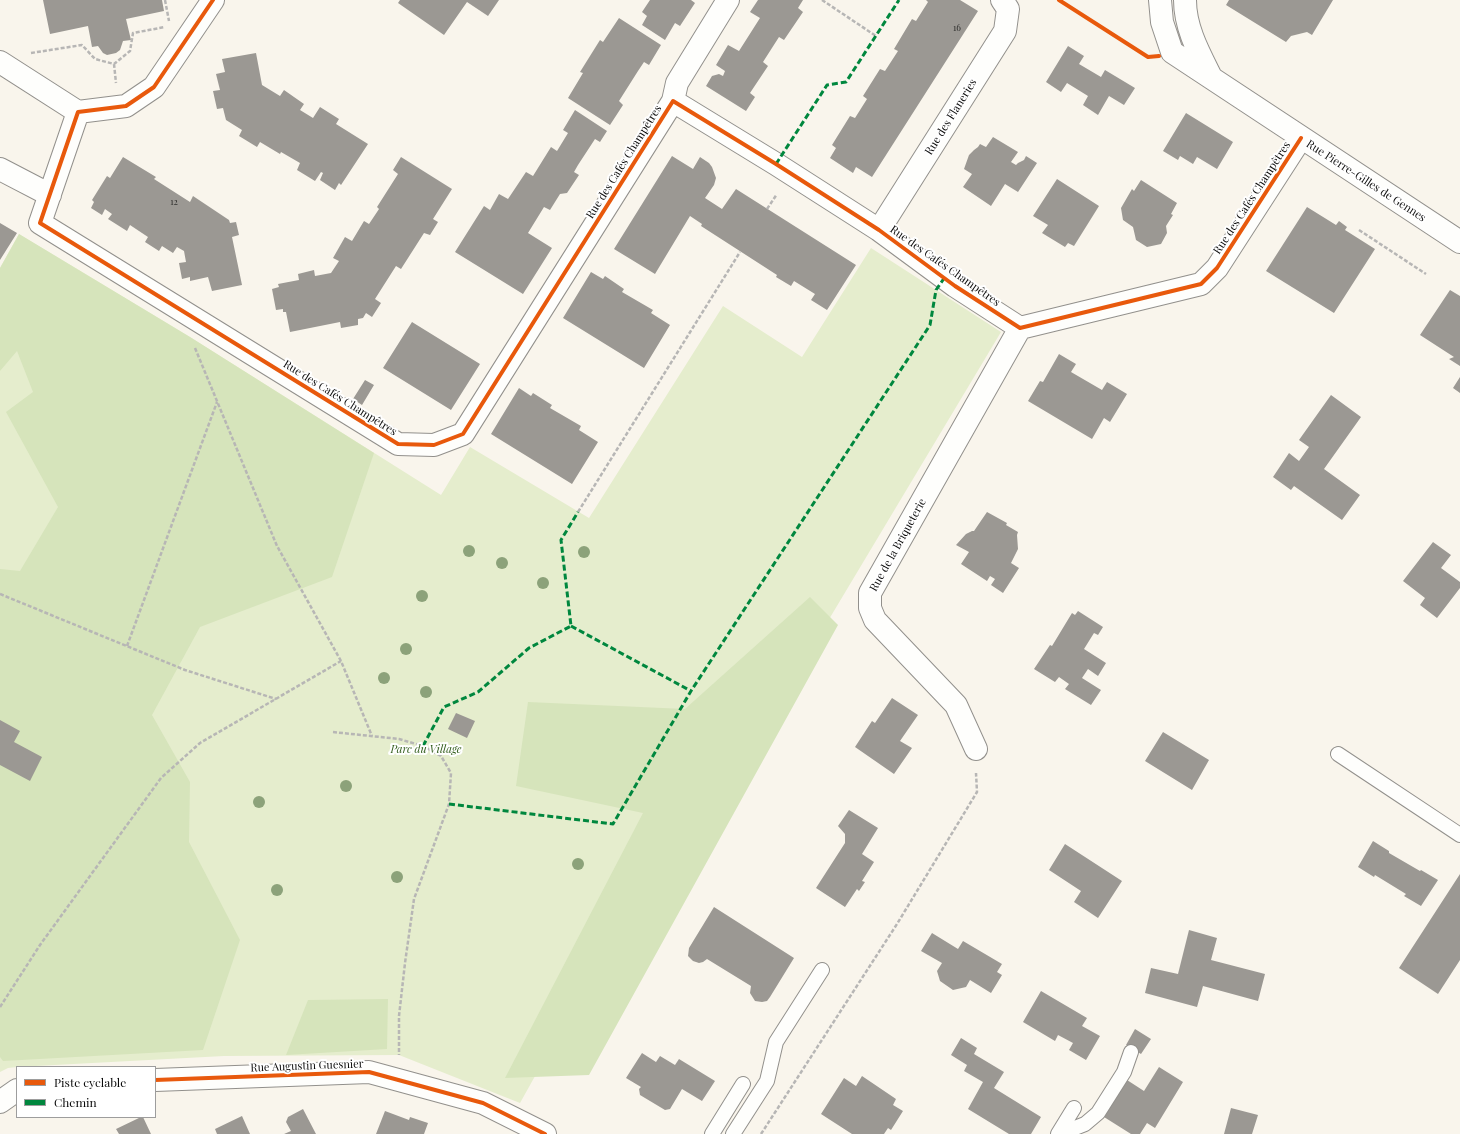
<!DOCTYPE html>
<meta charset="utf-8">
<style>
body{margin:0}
#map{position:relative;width:1460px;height:1134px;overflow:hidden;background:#f9f5ec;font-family:"Playfair Display",serif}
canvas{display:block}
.legend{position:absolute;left:16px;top:1066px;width:140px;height:52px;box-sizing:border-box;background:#fff;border:1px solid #9d9d9d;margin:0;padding:5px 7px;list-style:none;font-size:12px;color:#0a0a0a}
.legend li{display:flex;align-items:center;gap:8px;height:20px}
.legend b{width:20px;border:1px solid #9d9d9d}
</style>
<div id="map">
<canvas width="1460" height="1134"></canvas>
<ul class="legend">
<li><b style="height:5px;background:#e8590c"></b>Piste cyclable</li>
<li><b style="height:5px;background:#00873e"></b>Chemin</li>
</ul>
</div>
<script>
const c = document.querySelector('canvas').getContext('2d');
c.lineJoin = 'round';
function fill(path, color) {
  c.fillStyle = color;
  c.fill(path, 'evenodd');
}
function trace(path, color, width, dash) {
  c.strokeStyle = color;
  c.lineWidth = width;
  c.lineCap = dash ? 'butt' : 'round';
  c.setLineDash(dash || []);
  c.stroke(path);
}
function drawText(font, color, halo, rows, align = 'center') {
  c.font = font + ' "Playfair Display",serif';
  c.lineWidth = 4;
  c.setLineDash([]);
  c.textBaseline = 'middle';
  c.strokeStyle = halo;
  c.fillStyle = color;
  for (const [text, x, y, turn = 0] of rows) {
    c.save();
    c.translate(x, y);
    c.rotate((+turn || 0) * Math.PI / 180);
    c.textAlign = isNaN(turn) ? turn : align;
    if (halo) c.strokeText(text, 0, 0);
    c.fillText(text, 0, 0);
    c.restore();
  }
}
fill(new Path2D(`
 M 19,234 L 190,337 L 441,495 L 470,447 L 589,518 L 723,306 L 802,357 L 871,248 L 1001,332 L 707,823 L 686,806 L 520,1103 L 399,1055 L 224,1056 L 17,1067 L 8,1068 L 0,1072 L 0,268 Z`), '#e5edcd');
fill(new Path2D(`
 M 19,234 L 190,337 L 374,453 L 332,577 L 200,627 L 152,715 L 190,782 L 189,842 L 240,940 L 203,1050 L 3,1061 L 0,1057 L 0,569 L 20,571 L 58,507 L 6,412 L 33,392 L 17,351 L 0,371 L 0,268 Z
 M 810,597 L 838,625 L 589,1075 L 505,1078 L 643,813 L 516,786 L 528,702 L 685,709 Z
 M 388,999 L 387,1049 L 286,1055 L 308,1000 Z`), '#d6e4bb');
fill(new Path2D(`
 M 43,0 L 162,0 L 164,11 L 126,19 L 131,40 L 123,41 L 120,50 L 116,53 L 107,55 L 103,53 L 98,46 L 92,47 L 88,26 L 50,34 Z
 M 400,0 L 499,0 L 488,16 L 467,2 L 444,35 L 398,3 Z
 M 650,0 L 691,0 L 695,3 L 680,26 L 675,23 L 665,40 L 642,25 L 647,16 L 642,12 Z
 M 758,0 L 803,0 L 798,8 L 803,12 L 784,40 L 779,37 L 763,62 L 768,66 L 750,93 L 755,97 L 746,111 L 706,86 L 712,76 L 719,74 L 723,76 L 725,71 L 716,65 L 728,45 L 739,51 L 760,18 L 750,12 Z
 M 926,0 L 960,0 L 978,11 L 872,177 L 856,167 L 853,173 L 830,158 L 836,148 L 832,145 L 850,116 L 855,118 L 867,99 L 863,96 L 880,69 L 885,71 L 898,51 L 894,49 L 912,19 L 916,21 L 928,2 Z
 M 1229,0 L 1333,0 L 1312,35 L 1307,32 L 1291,36 L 1286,42 L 1226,5 Z
 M 619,18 L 661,45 L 649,65 L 644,62 L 638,71 L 619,101 L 623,105 L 610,125 L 568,98 L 583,73 L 580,72 L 600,40 L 603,42 Z
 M 1068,46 L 1084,56 L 1079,64 L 1101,77 L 1105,70 L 1135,88 L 1124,105 L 1109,96 L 1098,115 L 1083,105 L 1088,96 L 1067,83 L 1061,92 L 1046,82 Z
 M 256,53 L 262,85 L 280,96 L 284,90 L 304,104 L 300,110 L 313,118 L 320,107 L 339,119 L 336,124 L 368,144 L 341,185 L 339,183 L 335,190 L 320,180 L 323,173 L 321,172 L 315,181 L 297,170 L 300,163 L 281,152 L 280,154 L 260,142 L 257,147 L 239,136 L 242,130 L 226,120 L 223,108 L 217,109 L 213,91 L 220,90 L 216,74 L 225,72 L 222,59 Z
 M 575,110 L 607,131 L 600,142 L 595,139 L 578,165 L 574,172 L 579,175 L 567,193 L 560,194 L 550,210 L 544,207 L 528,233 L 552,248 L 523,294 L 455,252 L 484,206 L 490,210 L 499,194 L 508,199 L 526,172 L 533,176 L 551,147 L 557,151 L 568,133 L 563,130 Z
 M 1186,113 L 1233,142 L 1217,169 L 1197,157 L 1193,164 L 1180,156 L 1178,160 L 1163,151 Z
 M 993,137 L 1018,152 L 1011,162 L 1016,165 L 1018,163 L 1024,160 L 1026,156 L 1037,163 L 1018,192 L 1005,184 L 991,206 L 963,187 L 972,174 L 964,169 L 969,155 L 974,150 L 978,147 L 980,144 L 986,147 Z
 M 672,156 L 693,169 L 700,157 L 709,163 L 712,167 L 716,178 L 714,185 L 705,198 L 722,209 L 736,189 L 856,265 L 827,310 L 811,300 L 815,294 L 794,281 L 791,286 L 776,277 L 777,275 L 701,226 L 702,224 L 690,216 L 655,274 L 614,249 Z
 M 123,157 L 156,177 L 154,179 L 190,202 L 193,196 L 229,220 L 230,223 L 236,222 L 239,235 L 232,237 L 242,285 L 212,291 L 208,277 L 190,281 L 190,277 L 182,279 L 179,263 L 186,262 L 184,251 L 177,247 L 173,253 L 162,246 L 159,251 L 145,242 L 148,237 L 130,225 L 127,231 L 108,219 L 112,214 L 105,209 L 102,215 L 91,208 L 94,202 L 92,200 L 107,176 L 110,178 Z
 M 401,157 L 452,189 L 433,219 L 438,222 L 430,235 L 424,233 L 401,269 L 396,266 L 375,299 L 381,303 L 372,317 L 366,313 L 363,318 L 358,319 L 358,325 L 341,328 L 340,322 L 290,332 L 286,312 L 283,312 L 283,309 L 276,310 L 272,289 L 279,287 L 278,284 L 299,280 L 298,274 L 314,270 L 315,276 L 331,273 L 339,261 L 333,258 L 345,237 L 352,241 L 364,221 L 369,224 L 379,209 L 377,207 L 398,174 L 393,170 Z
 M 1057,179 L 1099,206 L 1074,246 L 1068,243 L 1065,247 L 1042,233 L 1048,225 L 1033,216 Z
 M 1141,180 L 1177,203 L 1171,214 L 1173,215 L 1166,226 L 1167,233 L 1161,244 L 1147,247 L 1136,240 L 1133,227 L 1123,220 L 1121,208 L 1132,189 L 1134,191 Z
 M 1307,207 L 1336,225 L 1339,221 L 1347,227 L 1345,230 L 1375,249 L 1334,313 L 1266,271 Z
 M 0,223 L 17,233 L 0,260 Z
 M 591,272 L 603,279 L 605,276 L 624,289 L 622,292 L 653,310 L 651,313 L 670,325 L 644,368 L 563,318 Z
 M 1450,290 L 1460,296 L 1460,366 L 1449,359 L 1454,357 L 1420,335 Z
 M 412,322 L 480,364 L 451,410 L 383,368 Z
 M 1059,354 L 1076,364 L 1071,372 L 1102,390 L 1107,382 L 1127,394 L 1110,422 L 1104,418 L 1092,439 L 1028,401 L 1040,381 L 1043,382 Z
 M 1460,377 L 1460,393 L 1453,388 Z
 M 365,380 L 374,385 L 362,405 L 353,399 Z
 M 519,388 L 531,396 L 533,393 L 552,405 L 550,408 L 581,426 L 579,430 L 598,442 L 572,484 L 491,434 Z
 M 1331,395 L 1361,417 L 1324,469 L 1360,495 L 1342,520 L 1294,486 L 1291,490 L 1273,477 L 1289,453 L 1299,461 L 1309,447 L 1299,440 Z
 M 987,512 L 1007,523 L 1006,525 L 1018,532 L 1017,535 L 1018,549 L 1011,563 L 1019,568 L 1003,593 L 991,585 L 995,579 L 990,576 L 987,581 L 961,564 L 969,552 L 956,545 L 966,534 L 972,531 L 974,531 Z
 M 1433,542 L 1451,555 L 1441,568 L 1460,582 L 1460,588 L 1437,618 L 1420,605 L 1425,598 L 1403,581 Z
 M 1078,611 L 1103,627 L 1098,635 L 1094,633 L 1084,649 L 1106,663 L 1098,676 L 1088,669 L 1082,678 L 1101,690 L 1091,705 L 1065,689 L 1069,684 L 1059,677 L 1055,682 L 1034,669 L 1050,645 L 1052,646 L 1072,613 L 1075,615 Z
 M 892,698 L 918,715 L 900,741 L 912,748 L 894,774 L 855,747 L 872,721 L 875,723 Z
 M 456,713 L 475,721 L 467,738 L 448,729 Z
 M 0,720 L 20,731 L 14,742 L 42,757 L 30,781 L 0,765 Z
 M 1163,732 L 1209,760 L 1192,790 L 1145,761 Z
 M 849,810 L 878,828 L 862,854 L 874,862 L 862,881 L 865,882 L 859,891 L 857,889 L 845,907 L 816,888 L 845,843 L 845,834 L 838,826 Z
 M 1373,841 L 1389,851 L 1389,853 L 1420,871 L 1421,870 L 1438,880 L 1421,906 L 1404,896 L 1406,894 L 1375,875 L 1374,877 L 1358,867 Z
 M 1065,844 L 1122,881 L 1098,918 L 1074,902 L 1081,891 L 1049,870 Z
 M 1460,874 L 1460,960 L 1438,994 L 1399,968 Z
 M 714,907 L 794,958 L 770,997 L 767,1001 L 762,1002 L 755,1001 L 750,993 L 751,986 L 707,959 L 703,962 L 699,963 L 693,961 L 688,956 L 689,948 Z
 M 1189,930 L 1217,938 L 1211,960 L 1265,974 L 1258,1001 L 1203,986 L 1197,1007 L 1145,993 L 1151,968 L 1178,974 Z
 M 932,933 L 958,949 L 963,941 L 1002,964 L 997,972 L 1002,975 L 991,993 L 970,980 L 966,987 L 953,990 L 940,981 L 937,971 L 942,963 L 921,951 Z
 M 1041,991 L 1087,1018 L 1082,1026 L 1100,1036 L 1086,1060 L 1069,1050 L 1073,1043 L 1058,1035 L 1055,1041 L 1023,1022 Z
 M 1135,1029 L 1151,1039 L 1141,1054 L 1126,1045 Z
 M 961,1038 L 977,1048 L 974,1054 L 1004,1072 L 994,1088 L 1041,1117 L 1031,1134 L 1009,1134 L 968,1109 L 983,1082 L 964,1071 L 967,1065 L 951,1055 Z
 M 642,1053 L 656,1062 L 660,1056 L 675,1065 L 679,1059 L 715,1081 L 702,1101 L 682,1089 L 670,1109 L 665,1110 L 640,1095 L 639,1089 L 641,1087 L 626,1078 Z
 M 1159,1067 L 1183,1082 L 1155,1128 L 1147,1123 L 1140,1134 L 1131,1134 L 1104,1117 L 1127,1080 L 1144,1091 Z
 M 862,1076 L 896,1099 L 893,1105 L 903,1111 L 891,1130 L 888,1128 L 884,1134 L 852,1134 L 821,1114 L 844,1078 L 856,1086 Z
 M 1231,1108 L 1258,1115 L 1252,1134 L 1224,1134 Z
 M 303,1109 L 316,1134 L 284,1134 L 291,1131 L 286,1122 L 288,1117 Z
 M 385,1111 L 409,1120 L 410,1117 L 428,1123 L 424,1134 L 376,1134 Z
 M 242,1116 L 250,1134 L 217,1134 L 215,1129 Z
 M 141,1117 L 143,1117 L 151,1134 L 119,1134 L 116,1129 Z`), '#9b9893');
const lane = new Path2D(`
 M 1338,754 L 1460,835
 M 712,1134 L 743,1084
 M 733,1134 L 767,1081 L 776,1042 L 822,970
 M 1058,1134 L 1074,1108
 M 1060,1134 L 1085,1124 L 1098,1113 L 1124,1072 L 1131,1052`);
const street = new Path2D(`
 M 213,0 L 154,87 L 126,106 L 78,112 L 40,223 L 398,444 L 434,445 L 463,434 L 673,101 L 776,164 L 879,230 L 955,286 L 1020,328 L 1201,284 L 1217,268 L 1301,138
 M 1160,0 L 1162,22 L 1172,52 L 1460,242
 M 1185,0 C 1185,28 1199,53 1211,77
 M 0,62 L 78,112
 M 673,101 L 677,83 L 728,0
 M 0,169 L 50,195
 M 879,230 L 1005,31 L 1008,9 L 1002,0
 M 976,749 L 956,705 L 875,620 L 870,608 L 870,593 L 1020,328
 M 155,1080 L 369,1072 L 483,1103 L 545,1134
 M 0,1102 L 17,1090`);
trace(lane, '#92908c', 16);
trace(street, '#92908c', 24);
trace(new Path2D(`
 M 165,0 L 169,21
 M 822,0 L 876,36
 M 31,53 L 82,45 L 95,59 L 114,64 L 130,51 L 133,33 L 165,27
 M 114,64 L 116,83
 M 767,209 L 777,194
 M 1359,230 L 1426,274
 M 195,348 L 277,546 L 341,661 L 372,736
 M 578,512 L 740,252
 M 0,594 L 185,670 L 276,699
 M 127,646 L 217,402
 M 333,732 L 399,739 L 423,746 L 441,756 L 451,773 L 449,804 L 414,899 L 405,963 L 399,1016 L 399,1055
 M 0,1007 L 40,945 L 161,778 L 200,743 L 341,661
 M 761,1134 L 897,924 L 977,792 L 976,773`), '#b7b6b5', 2.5, [4, 2]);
trace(lane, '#fefefc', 14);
trace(street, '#fefefc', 22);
trace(new Path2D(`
 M 776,164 L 827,85 L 846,82 L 899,0
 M 571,626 L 691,691
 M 423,746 L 444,707 L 478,692 L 529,648 L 571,626 L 561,540 L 578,512
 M 449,804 L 613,824 L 691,691 L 930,325 L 936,290 L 945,277`), '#00873e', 3, [6, 3]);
trace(new Path2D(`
 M 213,0 L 154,87 L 126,106 L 78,112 L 40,223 L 398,444 L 434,445 L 463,434 L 673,101 L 776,164 L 879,230 L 955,286 L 1020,328 L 1201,284 L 1217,268 L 1301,138
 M 1059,0 L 1148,57 L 1159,56
 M 155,1080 L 369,1072 L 483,1103 L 545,1134`), '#e8590c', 4);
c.fillStyle = '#8ca27a';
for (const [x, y] of [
 [469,551],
 [584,552],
 [502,563],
 [543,583],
 [422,596],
 [406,649],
 [384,678],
 [426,692],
 [346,786],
 [259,802],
 [578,864],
 [397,877],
 [277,890]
]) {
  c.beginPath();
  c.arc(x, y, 6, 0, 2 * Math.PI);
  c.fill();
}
drawText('9px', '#2e2e2c', null, [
 ["16",957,28],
 ["12",174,202]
]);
drawText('11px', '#0a0a0a', '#fff', [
 ["Rue des Flaneries",951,117,-58],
 ["Rue des Cafés Champêtres",624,162,-58],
 ["Rue Pierre-Gilles de Gennes",1366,181,33],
 ["Rue des Cafés Champêtres",1252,198,-57],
 ["Rue des Cafés Champêtres",945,266,35],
 ["Rue des Cafés Champêtres",340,398,32],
 ["Rue de la Briqueterie",898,545,-61],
 ["Rue Augustin Guesnier",307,1066,-2]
]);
drawText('italic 11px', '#335e1d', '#fff', [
 ["Parc du Village",426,750]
]);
</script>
